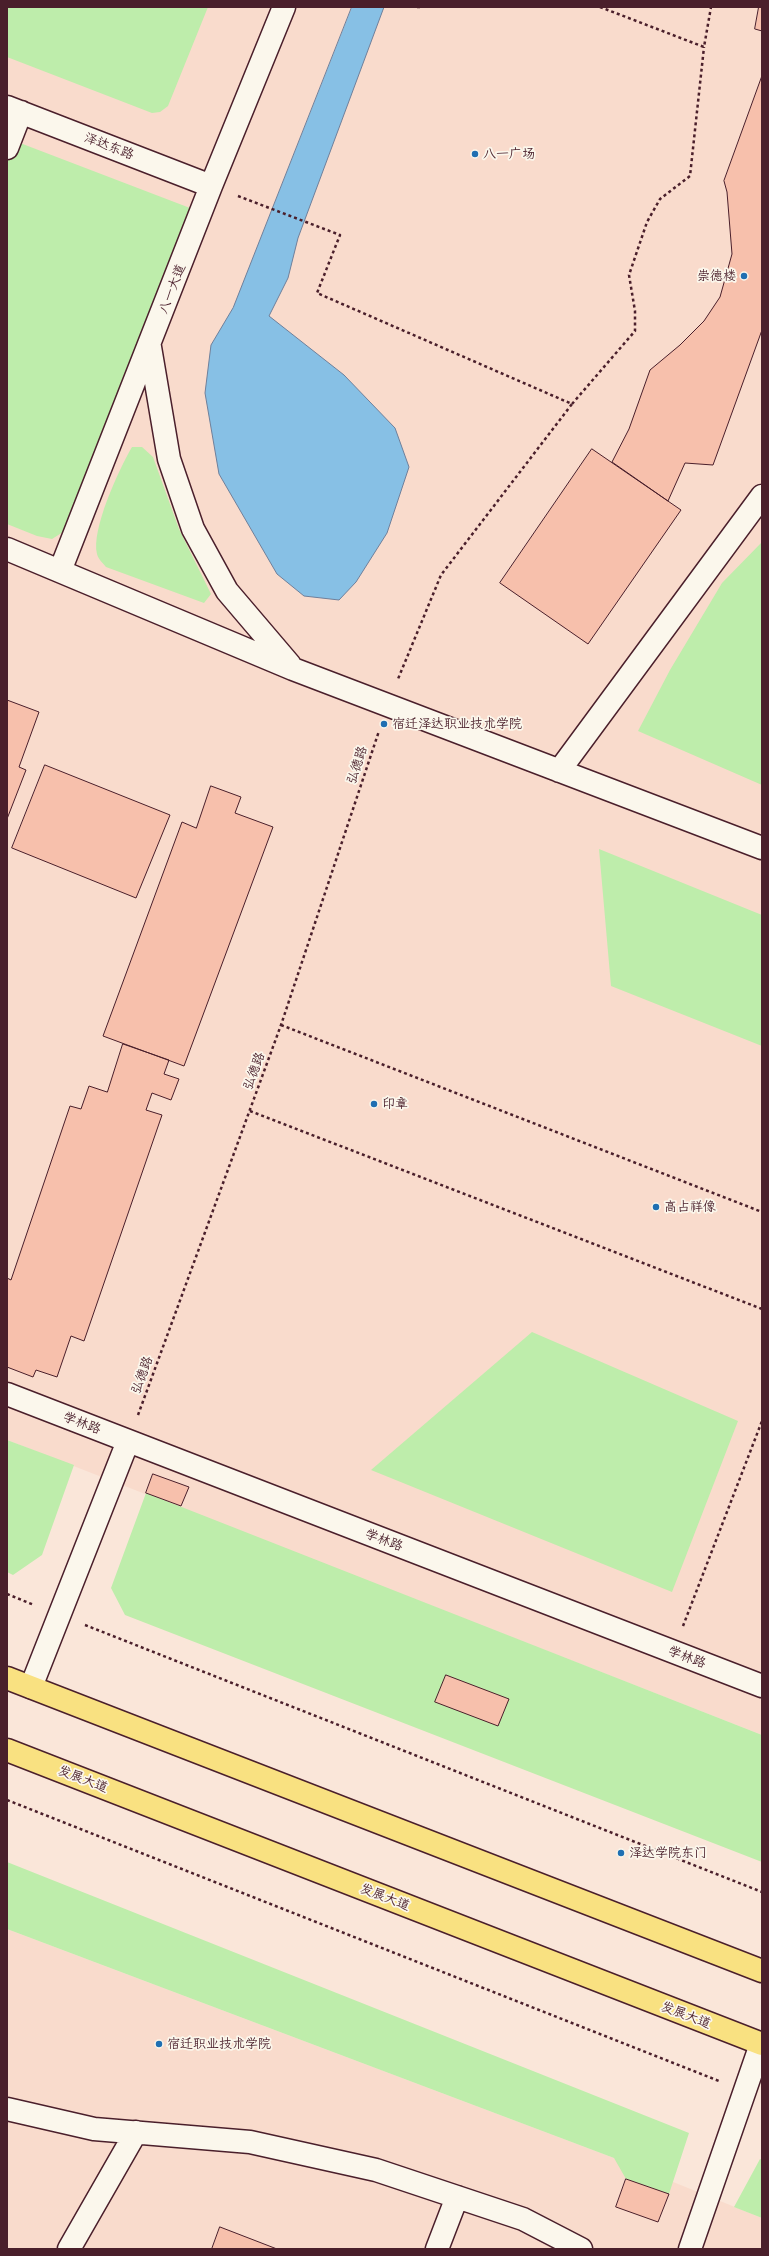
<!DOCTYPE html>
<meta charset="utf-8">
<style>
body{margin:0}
#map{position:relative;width:769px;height:2256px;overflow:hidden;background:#fae6d9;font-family:Mali,sans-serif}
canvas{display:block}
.frame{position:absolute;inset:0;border:8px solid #4a1f2b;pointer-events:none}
</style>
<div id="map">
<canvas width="769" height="2256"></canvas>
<div class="frame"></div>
</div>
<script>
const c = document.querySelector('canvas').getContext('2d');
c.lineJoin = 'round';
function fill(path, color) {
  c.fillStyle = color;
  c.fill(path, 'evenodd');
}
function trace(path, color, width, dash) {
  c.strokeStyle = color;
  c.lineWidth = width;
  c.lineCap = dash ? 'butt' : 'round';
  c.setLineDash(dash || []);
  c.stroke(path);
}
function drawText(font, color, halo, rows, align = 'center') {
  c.font = font + ' Mali,"LXGW WenKai TC",sans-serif';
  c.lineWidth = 3.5;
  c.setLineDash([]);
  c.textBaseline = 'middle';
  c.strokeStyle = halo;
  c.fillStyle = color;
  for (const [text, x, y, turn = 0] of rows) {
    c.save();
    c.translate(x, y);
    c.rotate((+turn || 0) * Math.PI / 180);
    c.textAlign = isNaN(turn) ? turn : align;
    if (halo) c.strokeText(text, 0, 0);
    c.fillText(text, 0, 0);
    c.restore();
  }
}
fill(new Path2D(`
 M 7,7 L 762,7 L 762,1735 L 7,1440 Z
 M 7,1929 L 614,2158 L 762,2218 L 762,2249 L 7,2249 Z`), '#f9dbcc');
fill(new Path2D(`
 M 7,7 L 208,7 L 168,106 L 160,112 L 152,113 L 7,57 Z
 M 7,138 L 190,208 L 63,532 L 52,539 L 37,536 L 7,524 Z
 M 132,447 L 142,447 L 153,457 L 179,529 L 211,594 L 204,603 L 106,567 C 103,563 98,559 97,554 C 91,530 119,469 132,447 Z
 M 762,542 L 762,785 L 638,731 L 670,670 L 722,583 Z
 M 599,849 L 762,915 L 762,1046 L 611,986 Z
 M 532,1332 L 738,1421 L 672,1592 L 371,1470 Z
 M 7,1440 L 74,1465 L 42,1555 L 13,1575 L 7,1572 Z
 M 146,1493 L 762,1735 L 762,1862 L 125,1615 L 111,1588 Z
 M 7,1862 L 689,2133 L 669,2194 L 626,2179 L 614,2158 L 7,1929 Z
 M 760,2159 L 762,2160 L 762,2218 L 734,2207 Z`), '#beedab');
const water = new Path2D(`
 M 352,7 L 384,7 L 298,238 L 288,278 L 269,316 L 344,375 L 395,428 L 409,467 L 387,533 L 356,582 L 339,600 L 304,596 L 277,574 L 219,474 L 205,393 L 211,345 L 233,308 Z`);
fill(water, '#87c0e5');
trace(water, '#6f809b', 1);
const building = new Path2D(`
 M 759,7 L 762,7 L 762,31 L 755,29 Z
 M 762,76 L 762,330 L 713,465 L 685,463 L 668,501 L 612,462 L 629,429 L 650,370 L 680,345 L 704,321 L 720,297 L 732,254 L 727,192 L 724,181 Z
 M 592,449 L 681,510 L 588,644 L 500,583 Z
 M 7,700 L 39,712 L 19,767 L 26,770 L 7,819 Z
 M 45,765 L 170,815 L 136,898 L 12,848 Z
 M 211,786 L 241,797 L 235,813 L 273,827 L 184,1066 L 103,1036 L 182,822 L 196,828 Z
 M 123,1044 L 169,1060 L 164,1074 L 179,1079 L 171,1100 L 152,1093 L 146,1110 L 162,1115 L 84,1341 L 71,1336 L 57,1377 L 36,1370 L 33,1377 L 7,1367 L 7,1278 L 11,1280 L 70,1106 L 81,1109 L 89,1086 L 107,1092 Z
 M 153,1474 L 189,1487 L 181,1506 L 146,1493 Z
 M 446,1675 L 509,1699 L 498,1726 L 435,1702 Z
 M 626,2179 L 669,2194 L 658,2222 L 616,2207 Z
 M 220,2227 L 277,2249 L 212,2249 Z`);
fill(building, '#f7c0ac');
trace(building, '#4a1f2b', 1);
const minor = new Path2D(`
 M 7,107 L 211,186
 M 7,148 L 21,112
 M 150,347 L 169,459 L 193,529 L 227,591 L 290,665
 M 7,549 L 293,669 L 762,848
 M 60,571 L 211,186 L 284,7
 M 559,771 L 762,496
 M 7,1394 L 762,1686
 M 31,1687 L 128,1441
 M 7,2109 L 94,2129 L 250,2142 L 376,2170 L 523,2219 L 581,2249
 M 69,2249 L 136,2132
 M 437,2249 L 457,2197
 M 690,2249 L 761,2044`);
const major = new Path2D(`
 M 7,1678 L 762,1971
 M 7,1750 L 762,2044`);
trace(minor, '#4a1f2b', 25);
trace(major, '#4a1f2b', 25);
trace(new Path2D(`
 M 417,7 L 420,7
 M 600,7 L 704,47 L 711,7
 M 238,196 L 340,235 L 317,293 L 572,404 L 441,575 L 398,679
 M 572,404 L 635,331 L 635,311 L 629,275 L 647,222 L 660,199 L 690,176 L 704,47
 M 281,1025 L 762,1212
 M 250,1111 L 762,1309
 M 138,1415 L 281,1025 L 379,731
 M 7,1594 L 34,1605
 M 85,1625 L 762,1892
 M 683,1626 L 762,1421
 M 7,1800 L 719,2081`), '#4a1f2b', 2.5, [3, 3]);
trace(minor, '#fbf7ec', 22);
trace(major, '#f9e181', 22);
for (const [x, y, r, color] of [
 [475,154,4,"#1f6fb2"],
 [744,276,4,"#1f6fb2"],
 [384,724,4,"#1f6fb2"],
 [374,1104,4,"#1f6fb2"],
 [656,1207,4,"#1f6fb2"],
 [621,1853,4,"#1f6fb2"],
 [159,2044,4,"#1f6fb2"]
]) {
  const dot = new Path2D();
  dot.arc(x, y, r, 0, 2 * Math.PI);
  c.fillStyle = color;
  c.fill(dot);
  trace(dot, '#fbf7ec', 1.5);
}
drawText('13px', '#4a1f2b', '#fbf7ec', [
 ["泽达东路",109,146,21],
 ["八一大道",172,289,-69],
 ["弘德路",357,765,-72],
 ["弘德路",254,1071,-70],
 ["弘德路",142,1375,-70],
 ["学林路",82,1423,21],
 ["学林路",384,1540,21],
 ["学林路",687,1657,21],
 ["发展大道",83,1779,21],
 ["发展大道",385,1897,21],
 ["发展大道",686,2015,21]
]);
drawText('13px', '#4a1f2b', '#fbf7ec', [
 ["八一广场",483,154],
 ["崇德楼",736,276,"right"],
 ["宿迁泽达职业技术学院",392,724],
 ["印章",382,1104],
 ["高占祥像",664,1207],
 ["泽达学院东门",629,1853],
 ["宿迁职业技术学院",167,2044]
], 'left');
</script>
